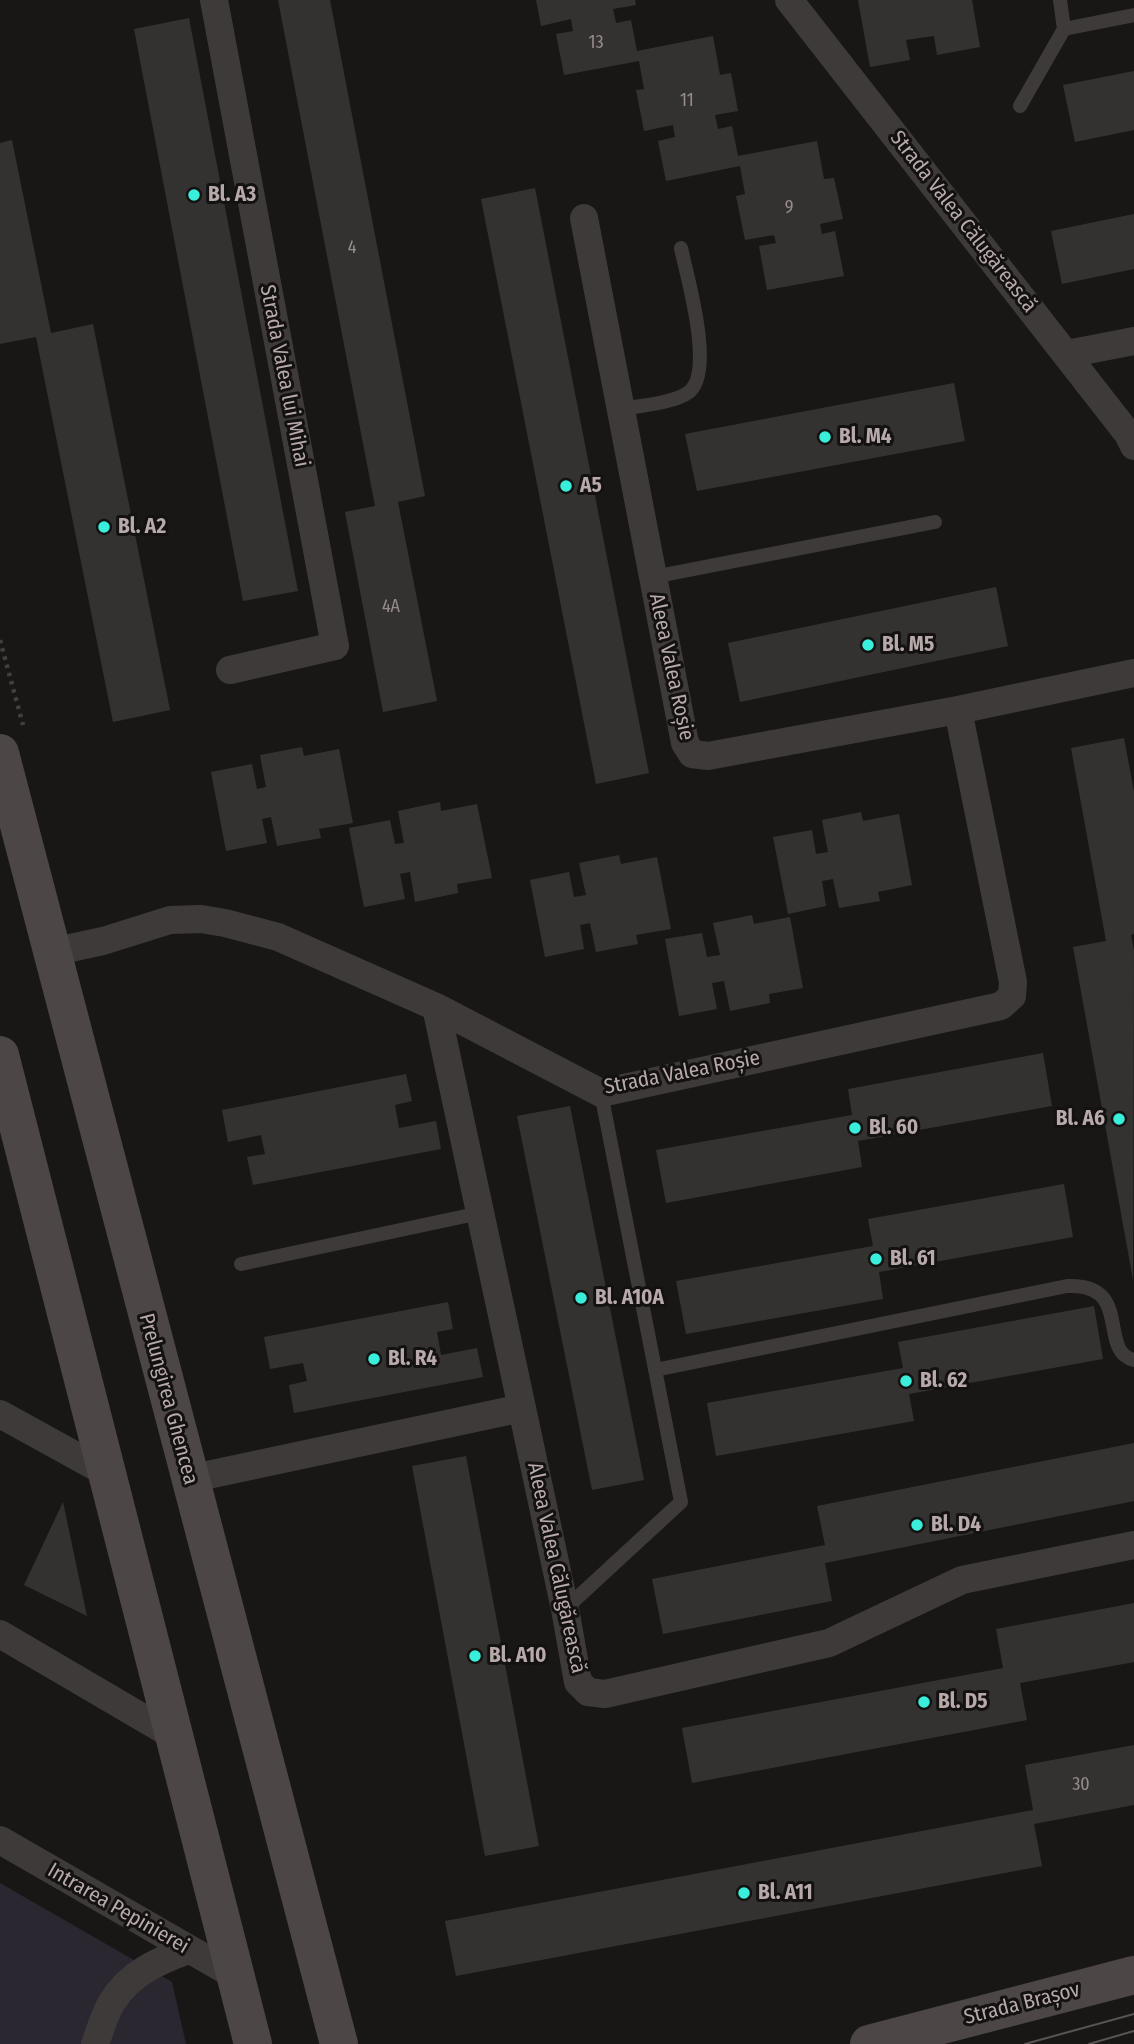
<!DOCTYPE html>
<meta charset="utf-8">
<style>
body{margin:0}
canvas{display:block;background:#181716}
</style>
<canvas width="1134" height="2044"></canvas>
<script>
const c = document.querySelector('canvas').getContext('2d');
c.lineJoin = 'round';
function fill(path, color) {
  c.fillStyle = color;
  c.fill(path, 'evenodd');
}
function trace(path, color, width, dash) {
  c.strokeStyle = color;
  c.lineWidth = width;
  c.lineCap = dash ? 'butt' : 'round';
  c.setLineDash(dash || []);
  c.stroke(path);
}
function drawText(font, color, halo, rows, align = 'center') {
  c.font = font + ' "Fira Sans Condensed",sans-serif';
  c.lineWidth = 6;
  c.setLineDash([]);
  c.textBaseline = 'middle';
  c.strokeStyle = halo;
  c.fillStyle = color;
  for (const [text, x, y, turn = 0] of rows) {
    c.save();
    c.translate(x, y);
    c.rotate((+turn || 0) * Math.PI / 180);
    c.textAlign = isNaN(turn) ? turn : align;
    if (halo) c.strokeText(text, 0, 0);
    c.fillText(text, 0, 0);
    c.restore();
  }
}
fill(new Path2D(`
 M 0,1883 L 172,1982 L 186,2044 L 0,2044 Z`), '#2a2730');
fill(new Path2D(`
 M 278,0 L 330,0 L 425,496 L 398,502 L 437,701 L 383,712 L 345,512 L 375,506 Z
 M 536,0 L 635,0 L 636,5 L 613,9 L 616,23 L 631,20 L 637,51 L 713,36 L 720,75 L 731,73 L 738,111 L 715,115 L 718,129 L 732,126 L 738,156 L 817,141 L 824,179 L 834,178 L 843,219 L 820,224 L 822,234 L 835,231 L 844,276 L 767,290 L 759,246 L 776,243 L 774,235 L 745,240 L 736,196 L 745,194 L 740,166 L 666,181 L 658,141 L 675,137 L 673,125 L 644,131 L 636,90 L 644,89 L 639,61 L 564,75 L 556,34 L 573,31 L 571,19 L 541,26 Z
 M 858,0 L 972,0 L 980,47 L 937,55 L 934,36 L 906,40 L 910,60 L 870,67 Z
 M 189,18 L 298,591 L 243,601 L 134,29 Z
 M 1134,71 L 1134,130 L 1075,142 L 1063,85 Z
 M 12,140 L 51,333 L 93,324 L 170,710 L 113,722 L 36,337 L 0,344 L 0,143 Z
 M 535,188 L 649,773 L 596,784 L 481,199 Z
 M 1134,214 L 1134,269 L 1062,284 L 1051,231 Z
 M 954,383 L 965,441 L 697,491 L 685,434 Z
 M 996,587 L 1008,646 L 740,702 L 728,643 Z
 M 1124,738 L 1134,792 L 1134,934 L 1131,935 L 1134,951 L 1133,1280 L 1073,947 L 1106,941 L 1071,748 Z
 M 302,747 L 304,756 L 339,749 L 353,823 L 319,829 L 321,838 L 277,846 L 271,817 L 262,819 L 267,843 L 226,851 L 211,772 L 252,764 L 257,789 L 266,787 L 260,755 Z
 M 440,802 L 441,811 L 477,804 L 492,878 L 457,884 L 458,893 L 415,902 L 410,872 L 400,874 L 405,899 L 364,907 L 349,828 L 390,820 L 395,844 L 404,843 L 398,811 Z
 M 861,812 L 863,821 L 899,814 L 912,885 L 878,892 L 880,901 L 839,908 L 833,879 L 822,881 L 826,906 L 788,914 L 773,837 L 812,830 L 816,854 L 828,852 L 822,820 Z
 M 619,855 L 621,864 L 657,857 L 671,929 L 636,935 L 638,944 L 596,952 L 590,923 L 580,925 L 584,949 L 545,957 L 530,880 L 569,872 L 574,897 L 586,895 L 579,863 Z
 M 752,915 L 754,924 L 790,917 L 803,988 L 769,994 L 770,1003 L 730,1011 L 724,981 L 712,983 L 717,1009 L 679,1016 L 665,939 L 702,933 L 707,957 L 720,955 L 713,923 Z
 M 1043,1053 L 1052,1106 L 858,1141 L 862,1167 L 666,1203 L 656,1150 L 852,1115 L 848,1089 Z
 M 406,1074 L 412,1101 L 395,1105 L 399,1128 L 436,1121 L 441,1149 L 253,1185 L 247,1157 L 265,1154 L 261,1135 L 228,1142 L 222,1110 Z
 M 570,1106 L 644,1480 L 592,1490 L 517,1116 Z
 M 1064,1184 L 1073,1237 L 879,1272 L 883,1299 L 686,1334 L 676,1281 L 873,1246 L 868,1219 Z
 M 448,1302 L 453,1329 L 437,1332 L 441,1355 L 477,1348 L 483,1377 L 294,1413 L 289,1385 L 307,1381 L 303,1363 L 270,1369 L 264,1337 Z
 M 1094,1306 L 1103,1359 L 909,1394 L 914,1421 L 716,1456 L 707,1403 L 903,1368 L 898,1342 Z
 M 1134,1443 L 1134,1501 L 825,1563 L 832,1601 L 663,1634 L 652,1579 L 825,1545 L 817,1506 Z
 M 466,1456 L 539,1846 L 485,1856 L 412,1466 Z
 M 63,1502 L 87,1616 L 24,1585 Z
 M 1134,1603 L 1134,1662 L 1020,1683 L 1027,1720 L 692,1783 L 682,1728 L 1003,1668 L 996,1629 Z
 M 1134,1745 L 1134,1805 L 1034,1824 L 1042,1866 L 456,1976 L 445,1921 L 1033,1810 L 1025,1765 Z`), '#343231');
trace(new Path2D(`
 M 0,640 L 23,725`), '#443e3e', 4.5, [3.5, 5]);
trace(new Path2D(`
 M 1060,0 L 1064,29
 M 1020,106 L 1064,29 L 1134,15
 M 620,409 C 638,406 675,403 689,392 C 715,371 687,277 681,248
 M 653,577 L 935,522
 M 241,1264 L 480,1213
 M 655,1370 L 1067,1286 C 1134,1283 1097,1351 1134,1360
 M 565,1609 L 681,1502 L 601,1093`), '#3f3a3a', 14);
trace(new Path2D(`
 M 214,0 L 335,646 L 230,670
 M 789,0 L 1128,434 L 1134,446
 M 584,218 L 685,743 L 692,754 L 708,756 L 958,710 L 1134,673
 M 1067,354 L 1134,341
 M 52,952 L 103,941 L 170,920 L 201,919 L 225,923 L 278,937 L 436,1007 L 601,1093 L 1001,1006 L 1012,996 L 1013,982 L 958,710
 M 436,1007 L 565,1609 L 578,1682 L 588,1692 L 605,1694 L 829,1643 L 962,1580 L 1134,1545
 M 0,1414 L 107,1473
 M 189,1479 L 522,1408
 M 0,1634 L 174,1736
 M 0,1840 L 236,1976
 M 95,2044 C 100,2031 104,2015 112,2002 C 130,1973 158,1961 188,1950`), '#3f3a3a', 28);
trace(new Path2D(`
 M 0,753 L 339,2044
 M 0,1055 L 253,2044
 M 869,2044 L 1134,1975`), '#4d4646', 38);
trace(new Path2D(`
 M 1025,2044 L 1134,2014
 M 1089,2044 L 1134,2031`), '#5a5353', 2);
for (const [x, y, r, color] of [
 [194,195,7,"#39eedb"],
 [825,437,7,"#39eedb"],
 [566,486,7,"#39eedb"],
 [104,527,7,"#39eedb"],
 [868,645,7,"#39eedb"],
 [1119,1119,7,"#39eedb"],
 [855,1128,7,"#39eedb"],
 [876,1259,7,"#39eedb"],
 [581,1298,7,"#39eedb"],
 [374,1359,7,"#39eedb"],
 [906,1381,7,"#39eedb"],
 [917,1525,7,"#39eedb"],
 [475,1656,7,"#39eedb"],
 [924,1702,7,"#39eedb"],
 [744,1893,7,"#39eedb"]
]) {
  const dot = new Path2D();
  dot.arc(x, y, r, 0, 2 * Math.PI);
  c.fillStyle = color;
  c.fill(dot);
  trace(dot, '#131211', 2.5);
}
drawText('18px', '#978b8c', null, [
 ["13",596,43],
 ["11",687,101],
 ["9",789,208],
 ["4",352,248],
 ["4A",391,607],
 ["30",1081,1785]
]);
drawText('bold 21px', '#b8a9aa', '#131211', [
 ["Bl. A3",208,195],
 ["Bl. M4",839,437],
 ["A5",580,486],
 ["Bl. A2",118,527],
 ["Bl. M5",882,645],
 ["Bl. A6",1105,1119,"right"],
 ["Bl. 60",869,1128],
 ["Bl. 61",890,1259],
 ["Bl. A10A",595,1298],
 ["Bl. R4",388,1359],
 ["Bl. 62",920,1381],
 ["Bl. D4",931,1525],
 ["Bl. A10",489,1656],
 ["Bl. D5",938,1702],
 ["Bl. A11",758,1893]
], 'left');
drawText('21px', '#b8a9aa', '#131211', [
 ["Strada Valea Călugărească",963,222,52],
 ["Strada Valea lui Mihai",284,376,79],
 ["Aleea Valea Roșie",671,667,78],
 ["Strada Valea Roșie",682,1073,-11],
 ["Prelungirea Ghencea",168,1399,75],
 ["Aleea Valea Călugărească",556,1568,78],
 ["Intrarea Pepinierei",118,1909,30],
 ["Strada Brașov",1022,2004,-14]
]);
</script>
